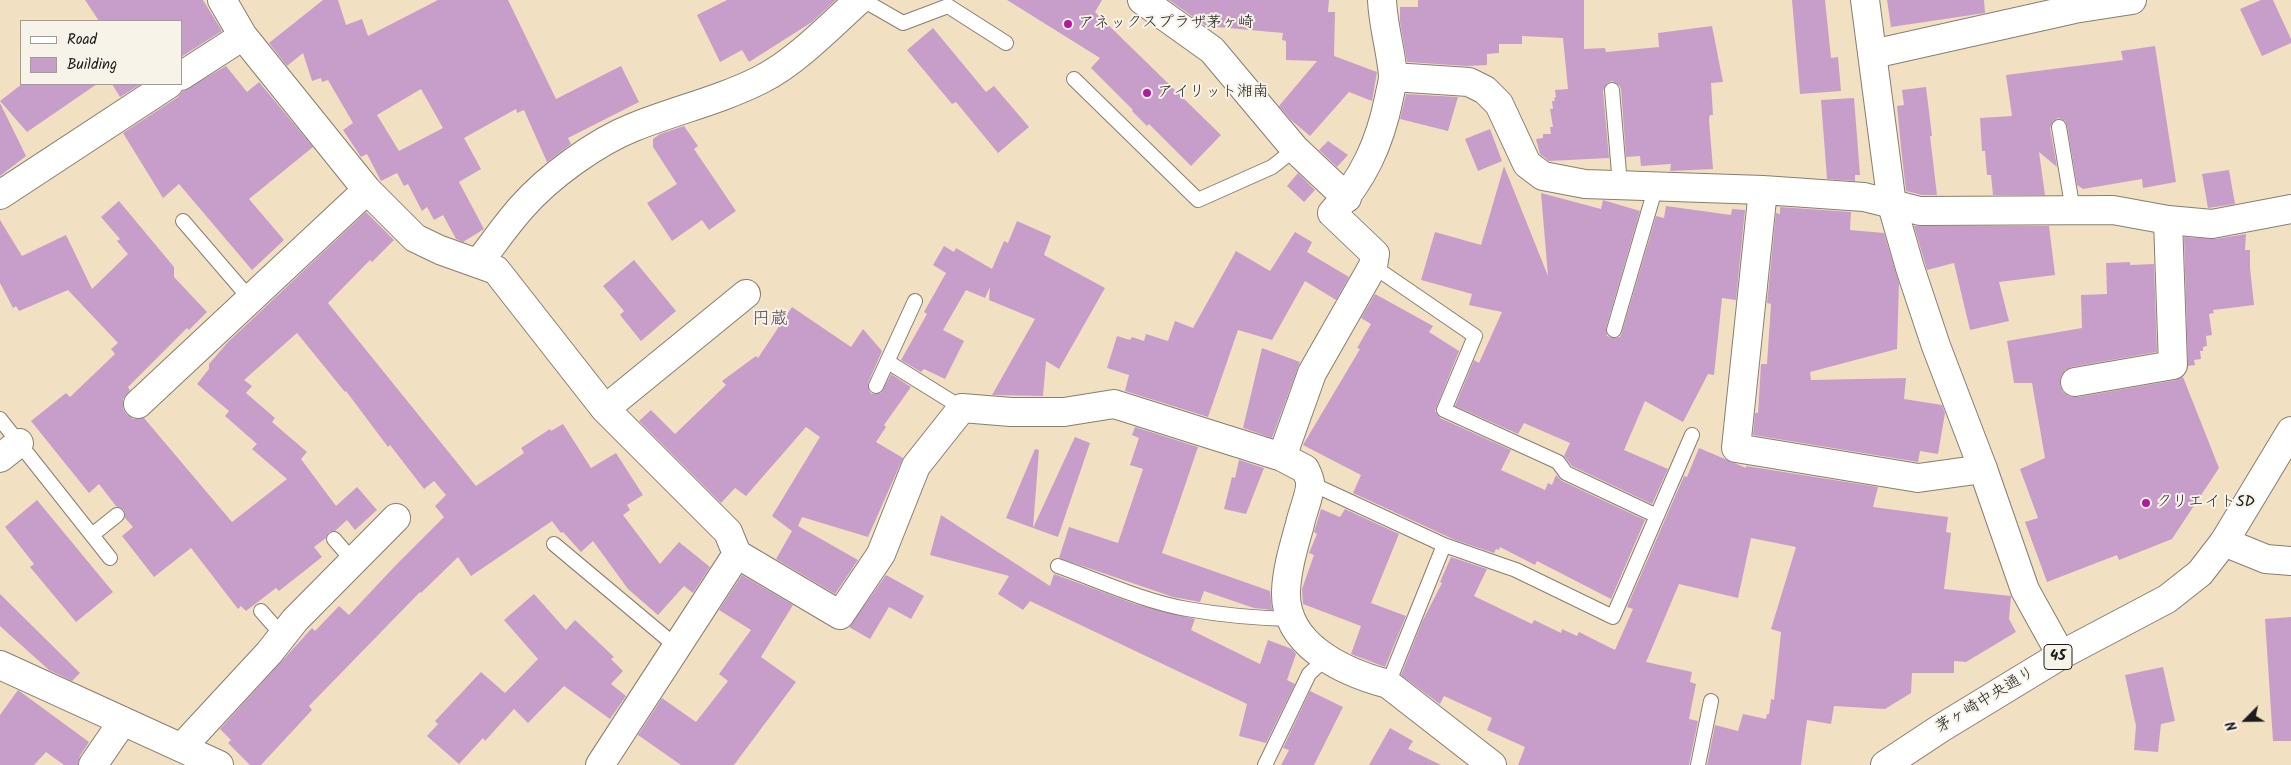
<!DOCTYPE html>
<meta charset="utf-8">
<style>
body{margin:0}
#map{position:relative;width:2291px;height:765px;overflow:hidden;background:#f2e0c3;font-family:Kalam,sans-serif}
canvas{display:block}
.legend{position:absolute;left:20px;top:20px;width:162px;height:65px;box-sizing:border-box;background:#f7f3e8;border:1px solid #9f9d96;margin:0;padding:6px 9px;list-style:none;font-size:15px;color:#1c1c1c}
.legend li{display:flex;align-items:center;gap:10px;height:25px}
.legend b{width:25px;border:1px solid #9f9d96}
.north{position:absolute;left:2221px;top:695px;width:50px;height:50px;-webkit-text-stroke:4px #f7f3e8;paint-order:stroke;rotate:247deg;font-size:14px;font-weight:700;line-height:20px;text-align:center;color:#1c1c1c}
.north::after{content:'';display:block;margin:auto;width:18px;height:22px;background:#1c1c1c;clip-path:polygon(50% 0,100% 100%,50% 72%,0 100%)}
</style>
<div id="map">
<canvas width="2291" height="765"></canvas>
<ul class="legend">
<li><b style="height:6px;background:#fff"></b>Road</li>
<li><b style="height:14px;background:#c79eca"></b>Building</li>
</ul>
<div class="north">N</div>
</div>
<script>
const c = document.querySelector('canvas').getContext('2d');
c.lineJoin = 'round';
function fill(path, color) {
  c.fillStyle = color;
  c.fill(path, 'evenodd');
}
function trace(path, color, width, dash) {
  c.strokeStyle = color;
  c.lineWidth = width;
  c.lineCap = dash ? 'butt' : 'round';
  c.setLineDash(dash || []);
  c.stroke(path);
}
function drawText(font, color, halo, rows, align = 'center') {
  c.font = font + ' Kalam,"Klee One",sans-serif';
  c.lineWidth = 4;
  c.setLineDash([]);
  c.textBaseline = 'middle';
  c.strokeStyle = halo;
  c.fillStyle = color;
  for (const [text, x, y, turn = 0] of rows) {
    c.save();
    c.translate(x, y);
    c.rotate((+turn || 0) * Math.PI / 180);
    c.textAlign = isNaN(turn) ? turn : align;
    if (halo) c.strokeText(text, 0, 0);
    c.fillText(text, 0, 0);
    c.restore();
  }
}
fill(new Path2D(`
 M 85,0 L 203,0 L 222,31 L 181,57 L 181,21 L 99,21 Z
 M 323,0 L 338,0 L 346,25 L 362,19 L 368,36 L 438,0 L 508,0 L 556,99 L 621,66 L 639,102 L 568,138 L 571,144 L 547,162 L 524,110 L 517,113 L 516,109 L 464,138 L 481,169 L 459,182 L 484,229 L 463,242 L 456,239 L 443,215 L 434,220 L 427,207 L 422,211 L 408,184 L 404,186 L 397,173 L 381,181 L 367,154 L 361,157 L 343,130 L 353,123 L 328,80 L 322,82 L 321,78 L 312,81 L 303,53 L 287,66 L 269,43 ZM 421,89 L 443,128 L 399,151 L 377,115 Z
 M 727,0 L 836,0 L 812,22 L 749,62 L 742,50 L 720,62 L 697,15 Z
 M 1007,0 L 1102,0 L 1095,12 L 1221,135 L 1191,166 L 1149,124 L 1147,126 L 1132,111 L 1133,110 L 1091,68 L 1100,58 Z
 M 1169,0 L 1329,0 L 1328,12 L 1335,12 L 1334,56 L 1377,72 L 1372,101 L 1349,92 L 1310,136 L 1290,119 L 1279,106 L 1317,61 L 1286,60 L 1286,41 L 1282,40 L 1283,33 L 1206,26 Z
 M 1418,0 L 1584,0 L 1584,49 L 1605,48 L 1606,52 L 1659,47 L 1658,33 L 1712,26 L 1723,82 L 1711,83 L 1713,115 L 1710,115 L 1709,119 L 1713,169 L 1670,171 L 1671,164 L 1641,166 L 1640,156 L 1626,157 L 1621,89 L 1619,85 L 1612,81 L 1607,83 L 1603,91 L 1609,158 L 1549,161 L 1540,154 L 1536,139 L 1543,138 L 1543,134 L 1551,134 L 1550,127 L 1553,127 L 1550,109 L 1553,109 L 1552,101 L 1555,101 L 1554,98 L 1556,97 L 1555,90 L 1568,89 L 1563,38 L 1522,36 L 1522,44 L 1499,44 L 1499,53 L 1487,54 L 1487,65 L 1466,66 L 1407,62 L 1400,22 L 1400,7 L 1418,7 Z
 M 1792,0 L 1825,0 L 1831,58 L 1838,57 L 1841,91 L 1800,94 Z
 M 1887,0 L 1984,0 L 1985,13 L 1891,27 Z
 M 2261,0 L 2273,0 L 2291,39 L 2291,43 L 2262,56 L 2240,9 Z
 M 933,28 L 986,92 L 994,86 L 1029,127 L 998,153 L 956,102 L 952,104 L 907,50 Z
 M 2155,46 L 2176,182 L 2143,188 L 2142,179 L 2083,189 L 2077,185 L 2067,125 L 2065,121 L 2058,118 L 2053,121 L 2050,128 L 2057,167 L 2039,152 L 2045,195 L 1993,195 L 1991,175 L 1987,175 L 1985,151 L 1982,151 L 1980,118 L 2012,116 L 2006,75 L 2123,60 L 2121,51 Z
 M 226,66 L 247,92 L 259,82 L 313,147 L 249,199 L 284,240 L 252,270 L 179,184 L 163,198 L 123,133 L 178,97 L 183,91 Z
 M 22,84 L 97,84 L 27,132 L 0,101 Z
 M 112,84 L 141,84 L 120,97 Z
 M 1926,87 L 1932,136 L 1930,136 L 1937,195 L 1922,195 L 1906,191 L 1901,147 L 1897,106 L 1904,105 L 1902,90 Z
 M 1406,94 L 1458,97 L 1448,131 L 1400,119 Z
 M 1854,98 L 1860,175 L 1855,175 L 1855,181 L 1827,179 L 1821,100 Z
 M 0,103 L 26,156 L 0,176 Z
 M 684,126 L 698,146 L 694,149 L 736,211 L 709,230 L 702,220 L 672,241 L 647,203 L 677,184 L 653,147 L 653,139 L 660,134 Z
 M 1490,129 L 1502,161 L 1478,171 L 1465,139 Z
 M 1328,141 L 1348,155 L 1337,167 L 1319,150 Z
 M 1504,166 L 1548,276 L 1541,193 L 1601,209 L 1603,200 L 1640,211 L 1606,328 L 1607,336 L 1612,338 L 1620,337 L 1622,332 L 1656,216 L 1664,218 L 1666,206 L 1731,215 L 1732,209 L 1745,210 L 1736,300 L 1722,298 L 1714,375 L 1708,374 L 1683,422 L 1645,401 L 1624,450 L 1668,469 L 1652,504 L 1572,466 L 1564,456 L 1570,443 L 1524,423 L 1518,434 L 1455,406 L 1474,360 L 1479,363 L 1502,312 L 1469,305 L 1472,294 L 1421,280 L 1435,232 L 1481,245 Z
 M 2229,170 L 2235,204 L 2208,208 L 2202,174 Z
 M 1298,173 L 1315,190 L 1304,202 L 1287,186 Z
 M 119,201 L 174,267 L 174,277 L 207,312 L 189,330 L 187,328 L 128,387 L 130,390 L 123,399 L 123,408 L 126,414 L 133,419 L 144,418 L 232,522 L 287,479 L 252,449 L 257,444 L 225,416 L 229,411 L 197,384 L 209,369 L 209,364 L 228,342 L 366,212 L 394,240 L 372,262 L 370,260 L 328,303 L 476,486 L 524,453 L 521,448 L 550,429 L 551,431 L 563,424 L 591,468 L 616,453 L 643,495 L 627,505 L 630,510 L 623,515 L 660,564 L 679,542 L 710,567 L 693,593 L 684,586 L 658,615 L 628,589 L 593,541 L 581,552 L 563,532 L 561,533 L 552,521 L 471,576 L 458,557 L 421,593 L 420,592 L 309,706 L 312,710 L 261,765 L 250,765 L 228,743 L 231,740 L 220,729 L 312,628 L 315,631 L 339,606 L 349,615 L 395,566 L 444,517 L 435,506 L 446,495 L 434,481 L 424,489 L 390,445 L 388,447 L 346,391 L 345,392 L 297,333 L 244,380 L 252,386 L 246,393 L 275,418 L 272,422 L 307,452 L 301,459 L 336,506 L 357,487 L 377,510 L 355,530 L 347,520 L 335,531 L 329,532 L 326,538 L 314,547 L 322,557 L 279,591 L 276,588 L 246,611 L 241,606 L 238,609 L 191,548 L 154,577 L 122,536 L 133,527 L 125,518 L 124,510 L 116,506 L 99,484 L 89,493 L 31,421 L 66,393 L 70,397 L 115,354 L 111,349 L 118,343 L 68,290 L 19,311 L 16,306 L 13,308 L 0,283 L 0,220 L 22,256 L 66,235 L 92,289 L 128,254 L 117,241 L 120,239 L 101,217 Z
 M 1780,207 L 1851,212 L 1850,230 L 1884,233 L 1899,283 L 1897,349 L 1810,372 L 1811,380 L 1906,378 L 1904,399 L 1942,405 L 1945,413 L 1938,454 L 1920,451 L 1918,462 L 1753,435 L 1755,413 L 1758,413 L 1761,364 L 1767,364 L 1771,304 L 1767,303 L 1776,213 L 1780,214 Z
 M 1017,221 L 1051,236 L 1044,255 L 1105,288 L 1059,369 L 1046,361 L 1043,396 L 992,395 L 1035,319 L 989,300 L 990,287 L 985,298 L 966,290 L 943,330 L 964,341 L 945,379 L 924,369 L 921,372 L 901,360 L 927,314 L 924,312 L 946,273 L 933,265 L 944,246 L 954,252 L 956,248 L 992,269 L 1004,241 L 1008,243 Z
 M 1914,226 L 2049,226 L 2055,275 L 1999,282 L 2009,321 L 1970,330 L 1954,263 L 1927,270 Z
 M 1295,232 L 1312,242 L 1307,252 L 1349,277 L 1336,300 L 1305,281 L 1272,340 L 1238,330 L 1208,417 L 1125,391 L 1129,375 L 1107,368 L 1117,336 L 1130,340 L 1132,337 L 1144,341 L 1146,334 L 1168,341 L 1175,321 L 1193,328 L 1236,251 L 1270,271 Z
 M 2246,234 L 2245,250 L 2250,250 L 2250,268 L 2254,305 L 2213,310 L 2214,313 L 2209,314 L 2212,335 L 2206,336 L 2207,346 L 2203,347 L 2203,351 L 2200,351 L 2201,359 L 2194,360 L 2195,365 L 2188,366 L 2184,237 L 2215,239 Z
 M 634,260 L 676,311 L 641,341 L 620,315 L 624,311 L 603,286 Z
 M 2130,262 L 2130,265 L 2154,264 L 2157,352 L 2072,367 L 2065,370 L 2061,376 L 2060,385 L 2063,392 L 2069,396 L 2078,397 L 2176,380 L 2183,377 L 2219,468 L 2172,539 L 2119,560 L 2117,555 L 2047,582 L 2025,522 L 2038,518 L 2020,469 L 2045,458 L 2032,383 L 2014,383 L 2007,341 L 2082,328 L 2081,295 L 2107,294 L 2106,263 Z
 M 1375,294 L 1433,326 L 1429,332 L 1459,351 L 1435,411 L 1440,418 L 1511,450 L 1501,470 L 1545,490 L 1548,483 L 1552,485 L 1556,475 L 1562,481 L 1645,520 L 1611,599 L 1537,561 L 1535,565 L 1500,547 L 1499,550 L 1496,549 L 1494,553 L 1455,540 L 1353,493 L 1361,475 L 1303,445 L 1360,349 L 1357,348 L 1371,324 L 1361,318 Z
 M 792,307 L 851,347 L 863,329 L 882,351 L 868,383 L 869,391 L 872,394 L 881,393 L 891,374 L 911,387 L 884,425 L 886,427 L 876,442 L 903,458 L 868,537 L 802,517 L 798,526 L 858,560 L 835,594 L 776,559 L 792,531 L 772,516 L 820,437 L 806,427 L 746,496 L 735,488 L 721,503 L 639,421 L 651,410 L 675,434 L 726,385 L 722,381 L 756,356 L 758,358 Z
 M 1262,348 L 1300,362 L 1272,438 L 1243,428 Z
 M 1135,427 L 1198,447 L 1162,553 L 1270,591 L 1272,610 L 1254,608 L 1204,591 L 1200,602 L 1173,597 L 1059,558 L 1069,527 L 1118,543 L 1143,469 L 1130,465 L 1139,438 L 1132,435 Z
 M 1075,437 L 1090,443 L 1058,537 L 1033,528 Z
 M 1699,448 L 1746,468 L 1746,466 L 1878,487 L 1873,507 L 1948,517 L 1946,532 L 1951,533 L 1944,589 L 2011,596 L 2009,619 L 2016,632 L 1966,662 L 1954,661 L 1954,673 L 1912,673 L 1911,693 L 1885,709 L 1834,706 L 1831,724 L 1807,720 L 1801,765 L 1707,765 L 1715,725 L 1738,731 L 1743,714 L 1766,719 L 1767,714 L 1769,714 L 1771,699 L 1774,700 L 1781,632 L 1771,629 L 1796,547 L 1751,538 L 1738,598 L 1679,584 L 1646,662 L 1692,672 L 1690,682 L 1696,684 L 1689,719 L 1698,721 L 1689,765 L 1518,765 L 1525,747 L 1487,730 L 1492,718 L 1444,696 L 1440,704 L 1437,702 L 1401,675 L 1422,622 L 1442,583 L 1440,582 L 1451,557 L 1487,569 L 1474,596 L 1532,624 L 1534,620 L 1561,633 L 1562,629 L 1577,636 L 1579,632 L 1615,650 L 1633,609 L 1627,607 L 1684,476 L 1687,477 Z
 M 1035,449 L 1039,450 L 1033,528 L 1006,518 Z
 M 1239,460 L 1264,468 L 1246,514 L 1224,509 L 1232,477 L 1235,478 Z
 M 37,500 L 113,592 L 76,622 L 30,567 L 34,564 L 5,527 Z
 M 1321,509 L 1340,517 L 1345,509 L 1399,534 L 1371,603 L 1406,616 L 1385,667 L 1351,654 L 1361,626 L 1303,604 L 1302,589 L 1314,555 L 1309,553 L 1317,534 L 1314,532 Z
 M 941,515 L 1050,586 L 1054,574 L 1135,604 L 1195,619 L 1191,630 L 1260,664 L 1268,640 L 1292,649 L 1296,654 L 1287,680 L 1295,684 L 1266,743 L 1239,736 L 1247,704 L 1030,601 L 1023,610 L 998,594 L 1009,576 L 930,555 Z
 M 742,575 L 793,605 L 761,657 L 796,682 L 734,765 L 681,765 L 638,735 L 662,698 L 696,722 L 728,681 L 719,674 L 751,630 L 719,610 Z
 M 886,575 L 924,596 L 911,619 L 889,607 L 870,639 L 849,627 Z
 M 0,594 L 80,673 L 72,681 L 49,670 L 0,626 Z
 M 534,594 L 566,630 L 575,620 L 614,657 L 611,659 L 623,671 L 611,684 L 626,696 L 610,719 L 564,686 L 528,723 L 514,709 L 485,741 L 483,738 L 459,764 L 427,736 L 438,724 L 435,721 L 481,672 L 505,693 L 538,659 L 504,620 Z
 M 2291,617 L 2291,741 L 2273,741 L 2265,619 Z
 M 2163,667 L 2175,721 L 2161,724 L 2158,752 L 2134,750 L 2136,726 L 2125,675 Z
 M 18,690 L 89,742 L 80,756 L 78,765 L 64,765 L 46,752 L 34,765 L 0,765 L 0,715 Z
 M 1310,691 L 1343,707 L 1314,765 L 1281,765 L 1289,750 L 1283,748 Z
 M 1390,728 L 1413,741 L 1408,749 L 1441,765 L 1369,765 Z`), '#c79eca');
const service = new Path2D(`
 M 863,0 L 903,23 L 948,6 L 1006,43
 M 1074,79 L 1198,200 L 1272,167 L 1295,149
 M 1612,90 L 1620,185
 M 2059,127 L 2073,211
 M 183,221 L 251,300
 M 1373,266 L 1475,336 L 1444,410 L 1558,462 L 1566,473 L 1657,516
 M 1614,330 L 1656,186
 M 888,362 L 962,408
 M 876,386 L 915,301
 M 0,419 L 110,558
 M 1310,483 L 1444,545 L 1388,684
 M 92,535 L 117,515
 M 334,539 L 353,561
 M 554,544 L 677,647
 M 1444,545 L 1516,570 L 1613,617 L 1692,435
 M 1058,566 C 1100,581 1143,601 1187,609 C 1221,615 1256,618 1290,619
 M 261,611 L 283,636
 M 1265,765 L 1309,674 L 1326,658
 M 1698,765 L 1711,701`);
const minor = new Path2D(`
 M 222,0 L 243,36 L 367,190 L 415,238 L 440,250 L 496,270 L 605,409 L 728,532 L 737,554 L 840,615 L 881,554 L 916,466 L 962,408 L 1011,412 L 1064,412 L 1114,404 L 1282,457 L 1305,469 C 1307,473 1310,479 1310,483 C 1311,493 1302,513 1300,524 C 1294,546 1287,568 1286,591 C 1284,645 1343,672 1388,684 L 1492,765
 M 1142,0 L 1212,50 L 1295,149 L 1347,198
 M 1873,54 L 2074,9 L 2132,0
 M 181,76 L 243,36
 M 1393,77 L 1469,82 L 1485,90 L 1499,104 L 1527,164 L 1543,176 L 1585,184 L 1763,190 L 1864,197 L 1920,211 L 2113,210 L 2168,220 L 2212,224 L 2291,209
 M 1763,190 L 1736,448 L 1918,478 L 1983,469
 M 0,195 L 169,84
 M 479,262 C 493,244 506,225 521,208 C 548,177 596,142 634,127 C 676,110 721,100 762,79 C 797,61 830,26 859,0
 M 2075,382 L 2173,365 L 2168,220
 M 138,404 L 367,190
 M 605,409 L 746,294
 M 1282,457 L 1312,373 L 1373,266 L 1375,254 L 1332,213 C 1363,180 1380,143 1389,98 C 1390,91 1393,83 1393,76 C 1391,50 1383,26 1382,0
 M 0,458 L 19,443
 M 0,665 L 219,765
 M 182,747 L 269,653 L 295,620 L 396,518
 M 93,765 L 123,721
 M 600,765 L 737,554`);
const tertiary = new Path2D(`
 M 1865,0 L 1892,205 L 1910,268 L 1936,346 L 1983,469 L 2025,590 L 2061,655
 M 2224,542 L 2266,559 L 2291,561`);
const primary = new Path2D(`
 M 1885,765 L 1941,728 L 2061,655 L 2167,599 L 2200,573 L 2224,542 L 2291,431`);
trace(service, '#877e70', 16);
trace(minor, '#877e70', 30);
trace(tertiary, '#877e70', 30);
trace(primary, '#877e70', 30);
trace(service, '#fff', 14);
trace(minor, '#fff', 28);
trace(tertiary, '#fff', 28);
trace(primary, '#fff', 28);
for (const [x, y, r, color] of [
 [1068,24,5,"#b5179e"],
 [1147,93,5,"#b5179e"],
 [2146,503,5,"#b5179e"]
]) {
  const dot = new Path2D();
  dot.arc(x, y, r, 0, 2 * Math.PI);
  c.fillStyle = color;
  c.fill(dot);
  trace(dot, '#f7f3e8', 2);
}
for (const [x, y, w] of [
 [2058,657,28]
]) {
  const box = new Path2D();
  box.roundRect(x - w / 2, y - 12.5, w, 25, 4);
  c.fillStyle = '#f7f3e8';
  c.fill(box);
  trace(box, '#1c1c1c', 1);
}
drawText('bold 15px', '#1c1c1c', null, [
 ["45",2058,657]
]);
drawText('16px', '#1c1c1c', '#f7f3e8', [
 ["アネックスプラザ茅ヶ崎",1078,24],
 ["アイリット湘南",1157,93],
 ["クリエイトSD",2156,503]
], 'left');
drawText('16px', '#1c1c1c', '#f7f3e8', [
 ["茅ヶ崎中央通り",1986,701,-31]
]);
drawText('18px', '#584a59', '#f7f3e8', [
 ["円蔵",770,321]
]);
</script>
